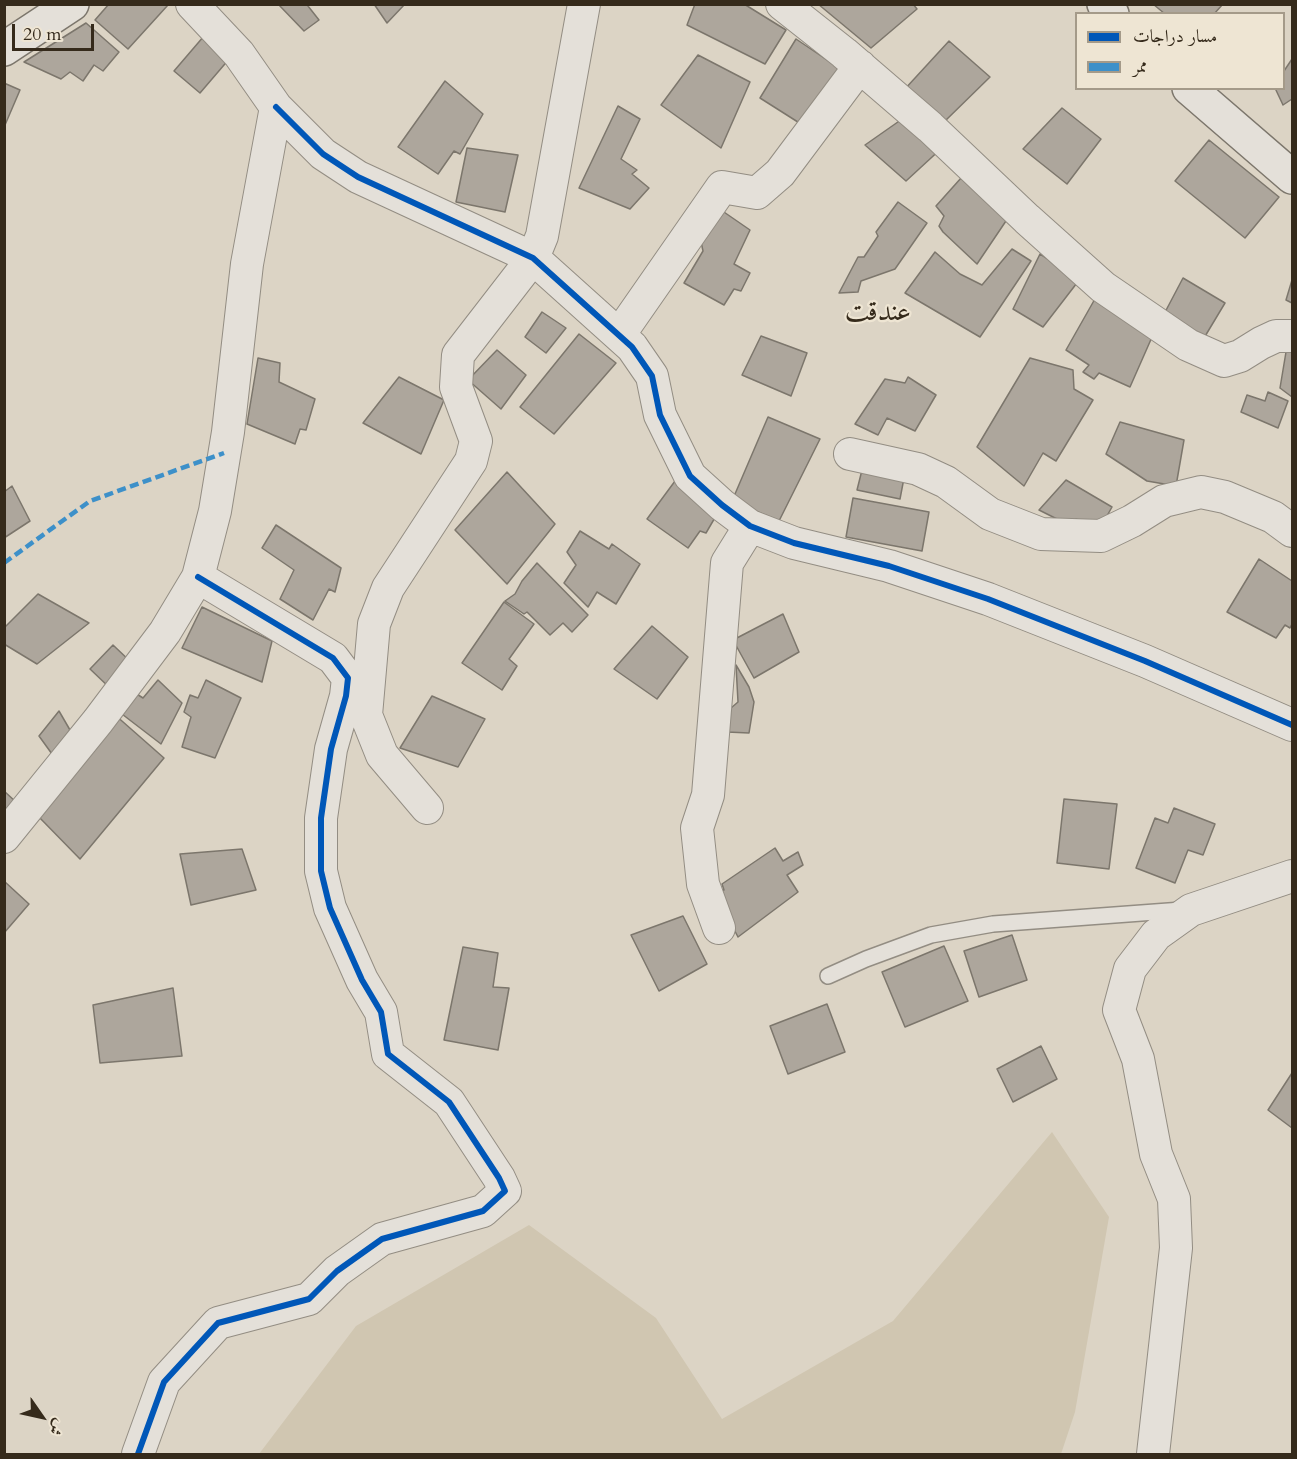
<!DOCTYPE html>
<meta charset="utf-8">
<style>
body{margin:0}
#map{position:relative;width:1297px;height:1459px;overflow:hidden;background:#dcd4c5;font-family:Cardo,Amiri,serif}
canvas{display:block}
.frame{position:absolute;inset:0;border:6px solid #352a1b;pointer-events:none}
.legend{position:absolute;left:1075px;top:12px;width:210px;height:78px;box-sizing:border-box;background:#eee5d3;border:2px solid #a49a89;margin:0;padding:8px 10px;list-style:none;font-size:18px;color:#352a1b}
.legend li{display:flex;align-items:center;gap:12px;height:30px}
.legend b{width:30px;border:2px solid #a49a89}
.north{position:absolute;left:12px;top:1387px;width:60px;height:60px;-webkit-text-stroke:4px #eee5d3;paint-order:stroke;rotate:124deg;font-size:16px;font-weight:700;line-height:24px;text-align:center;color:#352a1b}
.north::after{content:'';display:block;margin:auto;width:21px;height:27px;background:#352a1b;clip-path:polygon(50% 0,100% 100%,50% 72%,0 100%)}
.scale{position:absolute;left:12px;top:24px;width:82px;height:27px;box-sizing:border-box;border:3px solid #352a1b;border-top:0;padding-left:8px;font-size:18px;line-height:21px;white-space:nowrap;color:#352a1b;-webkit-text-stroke:4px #eee5d3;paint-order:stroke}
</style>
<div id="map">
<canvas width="1297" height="1459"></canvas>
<div class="frame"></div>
<ul class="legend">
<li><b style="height:8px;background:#0057b8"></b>مسار دراجات</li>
<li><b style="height:8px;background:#3d90c9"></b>ممر</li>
</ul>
<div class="north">ش</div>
<div class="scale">20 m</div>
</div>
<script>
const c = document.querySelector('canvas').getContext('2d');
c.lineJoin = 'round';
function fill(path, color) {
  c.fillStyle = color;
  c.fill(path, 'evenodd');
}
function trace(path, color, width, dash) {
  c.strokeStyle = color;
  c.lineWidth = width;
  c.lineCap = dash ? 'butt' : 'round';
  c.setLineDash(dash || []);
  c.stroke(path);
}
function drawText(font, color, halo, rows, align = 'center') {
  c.font = font + ' Cardo,Amiri,serif';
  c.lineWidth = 4.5;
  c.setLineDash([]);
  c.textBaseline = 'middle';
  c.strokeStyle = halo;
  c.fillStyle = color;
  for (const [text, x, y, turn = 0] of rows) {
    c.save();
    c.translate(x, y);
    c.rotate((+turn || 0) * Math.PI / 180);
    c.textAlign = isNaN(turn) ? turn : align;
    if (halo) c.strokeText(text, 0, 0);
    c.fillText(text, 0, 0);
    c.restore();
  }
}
fill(new Path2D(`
 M 1052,1132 L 1109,1217 L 1075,1412 L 1061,1454 L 259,1454 L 356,1326 L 529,1225 L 656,1318 L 722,1419 L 893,1321 Z`), '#d0c6b1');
const building = new Path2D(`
 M 109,4 L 168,4 L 168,5 L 128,49 L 95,20 Z
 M 278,4 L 310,4 L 308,6 L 319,20 L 304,31 Z
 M 374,4 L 405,4 L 387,23 Z
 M 695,4 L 744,4 L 786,30 L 765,64 L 687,25 Z
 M 818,4 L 913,4 L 917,9 L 871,48 Z
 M 1153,4 L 1223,4 L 1214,14 L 1165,14 Z
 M 86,23 L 119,52 L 103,71 L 94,65 L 83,81 L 70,72 L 61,79 L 24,62 Z
 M 204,36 L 230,58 L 200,93 L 174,71 Z
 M 796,39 L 839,68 L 801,124 L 760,98 Z
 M 949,41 L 990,77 L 943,123 L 904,90 Z
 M 698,55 L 750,82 L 721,148 L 661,105 Z
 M 1292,59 L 1292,99 L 1283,105 L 1275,88 L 1284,88 L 1284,71 Z
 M 445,81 L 483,114 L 460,154 L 454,151 L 438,174 L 398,147 Z
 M 4,83 L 20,90 L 5,125 L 4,125 Z
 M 618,106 L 640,119 L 621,159 L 637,170 L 632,174 L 649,188 L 630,209 L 579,188 Z
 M 1062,108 L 1101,139 L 1067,184 L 1023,149 Z
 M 905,117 L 944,146 L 906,181 L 865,145 Z
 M 1209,140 L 1279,197 L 1245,238 L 1175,181 Z
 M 467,148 L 518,155 L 505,212 L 456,202 Z
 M 970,168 L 1010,215 L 977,264 L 943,232 L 939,226 L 944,216 L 936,206 Z
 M 898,202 L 927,223 L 895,269 L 861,281 L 858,292 L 839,293 L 858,257 L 864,257 L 878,236 L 876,232 Z
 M 721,210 L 750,230 L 734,264 L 750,273 L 741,291 L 734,289 L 724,305 L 684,283 L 703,251 L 700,237 Z
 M 1012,249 L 1031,261 L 980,337 L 905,293 L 935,252 L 960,274 L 982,285 Z
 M 1040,254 L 1080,279 L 1043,327 L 1013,309 Z
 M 1183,278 L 1225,303 L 1204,338 L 1163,316 Z
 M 1292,280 L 1292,303 L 1286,300 Z
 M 1100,290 L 1156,328 L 1130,387 L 1099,373 L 1094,379 L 1083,372 L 1089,365 L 1066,350 Z
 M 542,312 L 566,328 L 546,353 L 525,337 Z
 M 579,334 L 616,363 L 554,434 L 520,407 Z
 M 761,336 L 807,353 L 791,396 L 742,375 Z
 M 1287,346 L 1292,348 L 1292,397 L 1280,388 Z
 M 497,350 L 526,375 L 501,409 L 468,380 Z
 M 258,358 L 280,363 L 279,382 L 315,399 L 306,430 L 300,429 L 295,444 L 247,424 Z
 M 1030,358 L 1073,370 L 1074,389 L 1093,400 L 1056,461 L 1043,453 L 1024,486 L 977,447 Z
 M 399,377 L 444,400 L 421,454 L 363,423 Z
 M 908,377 L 936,395 L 915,431 L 887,418 L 878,435 L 855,424 L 885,379 L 905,383 Z
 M 1268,392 L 1288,401 L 1278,428 L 1241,412 L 1247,395 L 1265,401 Z
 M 768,417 L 820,439 L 779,521 L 732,501 Z
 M 1120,422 L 1184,440 L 1176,486 L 1147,481 L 1106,454 Z
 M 862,470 L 904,478 L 900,499 L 857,490 Z
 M 507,472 L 555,524 L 507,584 L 455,530 Z
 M 678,477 L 720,509 L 706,533 L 700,531 L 688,548 L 647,519 Z
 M 1066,480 L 1112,507 L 1099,530 L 1076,519 L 1071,526 L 1039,510 Z
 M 12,486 L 30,521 L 4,538 L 4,492 Z
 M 853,498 L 929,512 L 922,551 L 846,537 Z
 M 276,525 L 341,568 L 335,592 L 329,589 L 313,620 L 280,599 L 294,570 L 262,548 Z
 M 580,531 L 609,549 L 612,544 L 640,564 L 616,604 L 597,592 L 588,607 L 564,583 L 576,565 L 567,552 Z
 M 1259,559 L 1292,581 L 1292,624 L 1290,628 L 1285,625 L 1276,638 L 1227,612 Z
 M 537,563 L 588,615 L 572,632 L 563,623 L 550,635 L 527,612 L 524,614 L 505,601 L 515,594 L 522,581 Z
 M 38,594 L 89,623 L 37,664 L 4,644 L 4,628 Z
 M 504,602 L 534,624 L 509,659 L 517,666 L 502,690 L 462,663 Z
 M 202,607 L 272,641 L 262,682 L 182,648 Z
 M 783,614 L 799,652 L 754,678 L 733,640 Z
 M 652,626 L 688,657 L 657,699 L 614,669 Z
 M 113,645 L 134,665 L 111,689 L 90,669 Z
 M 736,665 L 749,687 L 754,702 L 749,733 L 727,732 L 731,708 L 738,702 Z
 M 158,680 L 182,703 L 161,744 L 118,711 L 132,691 L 143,698 Z
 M 206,680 L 241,698 L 215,758 L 182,747 L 191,717 L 184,712 L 190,695 L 198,698 Z
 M 432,696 L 485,719 L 458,767 L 400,748 Z
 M 59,711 L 70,730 L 52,754 L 39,736 Z
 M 114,714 L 164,758 L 80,859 L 37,815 Z
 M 4,791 L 16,802 L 4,818 Z
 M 1064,799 L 1117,804 L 1109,869 L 1057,863 Z
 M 1174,808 L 1215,824 L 1203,855 L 1188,850 L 1175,883 L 1136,868 L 1155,818 L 1168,823 Z
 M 775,848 L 783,861 L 798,852 L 803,865 L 787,875 L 798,892 L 738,937 L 715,893 L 724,890 L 722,884 Z
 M 242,849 L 256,890 L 191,905 L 180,854 Z
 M 4,881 L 29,904 L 4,933 Z
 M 683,916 L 707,964 L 659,991 L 631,935 Z
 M 1012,935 L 1027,980 L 979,997 L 964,951 Z
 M 944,946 L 968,1001 L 905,1027 L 882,972 Z
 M 463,947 L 498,953 L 493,987 L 509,988 L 498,1050 L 444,1040 Z
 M 173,988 L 182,1056 L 100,1063 L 93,1005 Z
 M 827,1004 L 845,1052 L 788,1074 L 770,1026 Z
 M 1041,1046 L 1057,1079 L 1013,1102 L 997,1069 Z
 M 1292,1073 L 1292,1128 L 1268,1110 Z`);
fill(building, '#ada69c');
trace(building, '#7c766c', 1.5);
const lane = new Path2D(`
 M 828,976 L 866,959 L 931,935 L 993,924 L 1182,910`);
const street = new Path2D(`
 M 782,4 L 844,53 L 930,127 L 1027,219 L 1103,287 L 1188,345 L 1224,361 L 1240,356 L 1261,343 L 1276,336 L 1292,336
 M 276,107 L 323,154 L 358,177 L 533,258 L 632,347 L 652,376 L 660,415 L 690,476 L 722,505 L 750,526 L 794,543 L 889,566 L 988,599 L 1145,661 L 1292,725
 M 619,335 L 722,187 L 757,193 L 780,173 L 860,66
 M 850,454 L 918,469 L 946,482 L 990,514 L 1041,534 L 1101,536 L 1132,521 L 1164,501 L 1201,492 L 1225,497 L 1273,517 L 1292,531
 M 427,808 L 382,755 L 366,715 L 374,624 L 388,588 L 471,461 L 476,441 L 456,387 L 458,355 L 533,258 L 542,236 L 584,4
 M 4,837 L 98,721 L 165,632 L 198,577 L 215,511 L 228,432 L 247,264 L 276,107 L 239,54 L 192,4
 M 719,928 L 703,884 L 697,828 L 708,795 L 727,563 L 750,526
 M 138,1454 L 164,1382 L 218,1323 L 309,1299 L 337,1271 L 382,1239 L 483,1211 L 505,1191 L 499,1178 L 449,1102 L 388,1054 L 381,1012 L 362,980 L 330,908 L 321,871 L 321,818 L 331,749 L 346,696 L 348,678 L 333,658 L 198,577
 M 1153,1454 L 1176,1248 L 1174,1199 L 1156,1154 L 1138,1059 L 1119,1010 L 1130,969 L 1156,935 L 1191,910 L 1292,876`);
const secondary = new Path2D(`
 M 1104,4 L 1112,14
 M 4,49 L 72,4
 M 1189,88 L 1292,177`);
trace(lane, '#938d83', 18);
trace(street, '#938d83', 34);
trace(secondary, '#7c766c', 36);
trace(lane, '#e4e0d9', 15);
trace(street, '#e4e0d9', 32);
trace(secondary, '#e4e0d9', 33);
trace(new Path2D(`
 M 4,563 L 90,501 L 224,453`), '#3d90c9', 4.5, [9, 4.5]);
trace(new Path2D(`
 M 276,107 L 323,154 L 358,177 L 533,258 L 632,347 L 652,376 L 660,415 L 690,476 L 722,505 L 750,526 L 794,543 L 889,566 L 988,599 L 1145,661 L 1292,725
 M 138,1454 L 164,1382 L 218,1323 L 309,1299 L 337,1271 L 382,1239 L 483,1211 L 505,1191 L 499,1178 L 449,1102 L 388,1054 L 381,1012 L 362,980 L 330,908 L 321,871 L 321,818 L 331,749 L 346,696 L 348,678 L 333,658 L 198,577`), '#0057b8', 6);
drawText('28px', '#352a1b', '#eee5d3', [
 ["عندقت",878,314]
]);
</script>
